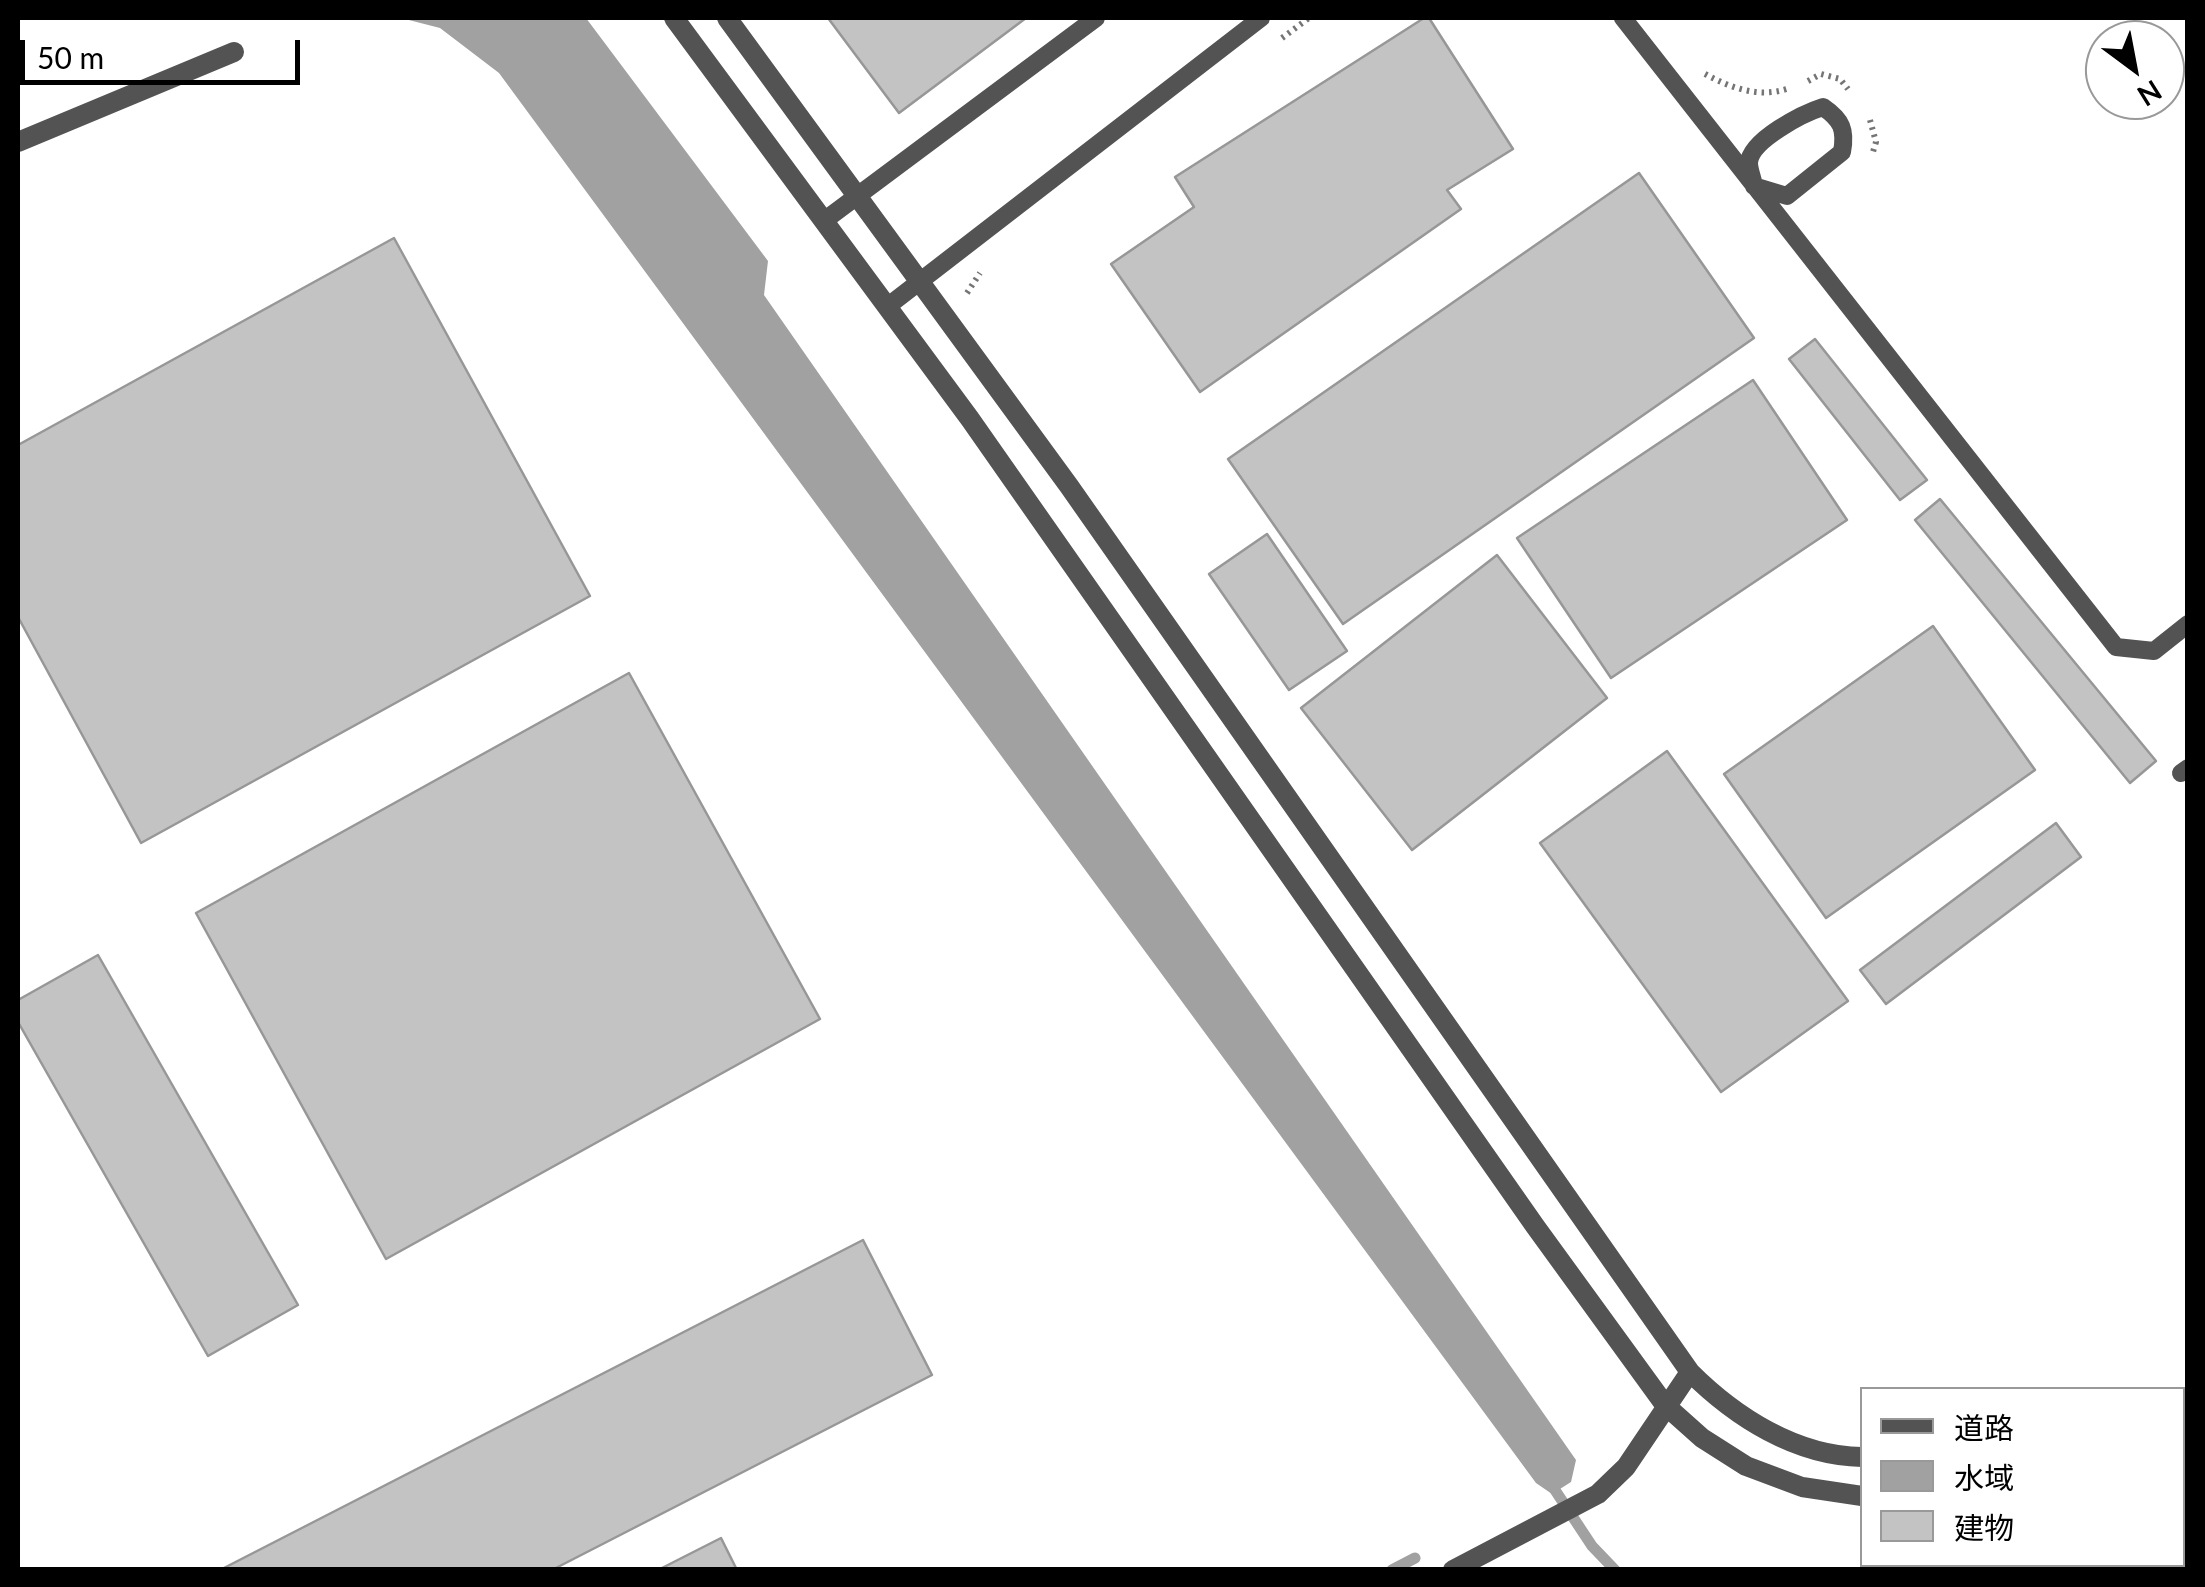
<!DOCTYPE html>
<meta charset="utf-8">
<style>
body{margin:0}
#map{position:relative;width:2205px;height:1587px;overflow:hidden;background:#fff;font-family:Lato,"Noto Sans JP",sans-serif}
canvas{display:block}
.frame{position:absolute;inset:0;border:20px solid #000;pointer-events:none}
.legend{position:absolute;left:1860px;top:1387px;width:325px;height:180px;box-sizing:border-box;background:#fff;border:2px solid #999;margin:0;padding:12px 18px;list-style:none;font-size:30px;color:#000}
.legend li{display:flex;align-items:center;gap:20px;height:50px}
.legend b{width:50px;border:2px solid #999}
.north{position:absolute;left:2085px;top:20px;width:100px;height:100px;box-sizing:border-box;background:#fff;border:2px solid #999;border-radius:50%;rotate:148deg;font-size:28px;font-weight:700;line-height:40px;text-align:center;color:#000}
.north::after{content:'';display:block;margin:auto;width:35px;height:45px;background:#000;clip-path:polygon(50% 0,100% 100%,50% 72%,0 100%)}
.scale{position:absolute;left:20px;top:40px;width:280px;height:45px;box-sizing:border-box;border:5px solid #000;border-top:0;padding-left:12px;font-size:30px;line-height:35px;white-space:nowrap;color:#000;-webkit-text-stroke:8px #fff;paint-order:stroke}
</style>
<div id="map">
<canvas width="2205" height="1587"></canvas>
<div class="frame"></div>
<ul class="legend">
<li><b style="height:12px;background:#535353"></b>道路</li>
<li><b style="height:28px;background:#a1a1a1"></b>水域</li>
<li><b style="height:28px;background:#c3c3c3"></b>建物</li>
</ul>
<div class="north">N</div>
<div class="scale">50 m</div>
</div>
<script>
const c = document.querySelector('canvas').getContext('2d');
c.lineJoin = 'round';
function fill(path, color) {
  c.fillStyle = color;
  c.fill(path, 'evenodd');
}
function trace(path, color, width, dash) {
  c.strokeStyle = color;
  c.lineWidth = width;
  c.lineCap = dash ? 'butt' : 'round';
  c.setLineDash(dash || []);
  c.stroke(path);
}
fill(new Path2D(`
 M 401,18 L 586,18 L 768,261 L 764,295 L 1576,1460 L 1571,1482 L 1552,1494 L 1536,1483 L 499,73 L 440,28 Z`), '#a1a1a1');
trace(new Path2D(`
 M 1549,1481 L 1592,1546 L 1615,1570
 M 1392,1570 L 1415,1558`), '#a1a1a1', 11);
const building = new Path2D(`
 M 828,18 L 1026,18 L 899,113 Z
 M 1424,18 L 1429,18 L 1513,149 L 1447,190 L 1461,209 L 1200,392 L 1111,264 L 1194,207 L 1175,177 Z
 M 1639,173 L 1754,338 L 1343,624 L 1228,459 Z
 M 394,238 L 590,596 L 141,843 L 18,617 L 18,445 Z
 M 1815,339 L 1927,480 L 1900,500 L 1789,359 Z
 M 1753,380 L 1847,520 L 1611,678 L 1517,538 Z
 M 1940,499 L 2156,761 L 2130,783 L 1915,520 Z
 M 1267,534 L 1347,651 L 1289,690 L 1209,574 Z
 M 1497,555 L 1607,698 L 1412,850 L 1301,708 Z
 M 1933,626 L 2035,770 L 1826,918 L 1724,774 Z
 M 629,673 L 820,1019 L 386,1259 L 196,913 Z
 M 1667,751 L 1848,1001 L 1721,1092 L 1540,843 Z
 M 2056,823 L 2081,857 L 1886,1004 L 1860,970 Z
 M 98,955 L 298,1305 L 208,1356 L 18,1022 L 18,1000 Z
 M 863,1240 L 932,1375 L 552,1570 L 220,1570 Z
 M 721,1538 L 737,1570 L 658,1570 Z`);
fill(building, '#c3c3c3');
trace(building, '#979797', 2.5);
trace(new Path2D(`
 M 1282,38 L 1309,18
 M 1705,74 C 1731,88 1758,98 1787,89
 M 1808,81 L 1821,74 L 1840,79 L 1848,89
 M 1870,120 L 1876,142 L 1872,155
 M 967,293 L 980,273`), '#757575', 6, [2.5, 5]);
trace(new Path2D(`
 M 1623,18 L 2116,647 L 2154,651 L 2188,624
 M 1823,107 C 1842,120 1846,130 1842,152 L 1787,196 L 1754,186 C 1753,179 1749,170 1749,163 C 1750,140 1804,113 1823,107 Z
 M 825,220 L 1096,18
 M 888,306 L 1261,18
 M 2181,773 L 2188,768`), '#535353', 18);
trace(new Path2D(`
 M 18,142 L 234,52`), '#535353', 20);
trace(new Path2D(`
 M 674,18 L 970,419 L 1535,1226 L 1665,1405 L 1702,1438 L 1746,1466 L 1802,1487 L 1862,1496
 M 727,18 L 1069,486 L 1690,1372 C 1735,1417 1796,1456 1862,1457
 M 2182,1452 L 2188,1452
 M 2182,1493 L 2188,1493
 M 1453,1570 L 1598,1494 L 1626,1467 L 1690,1372`), '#535353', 20);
</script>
